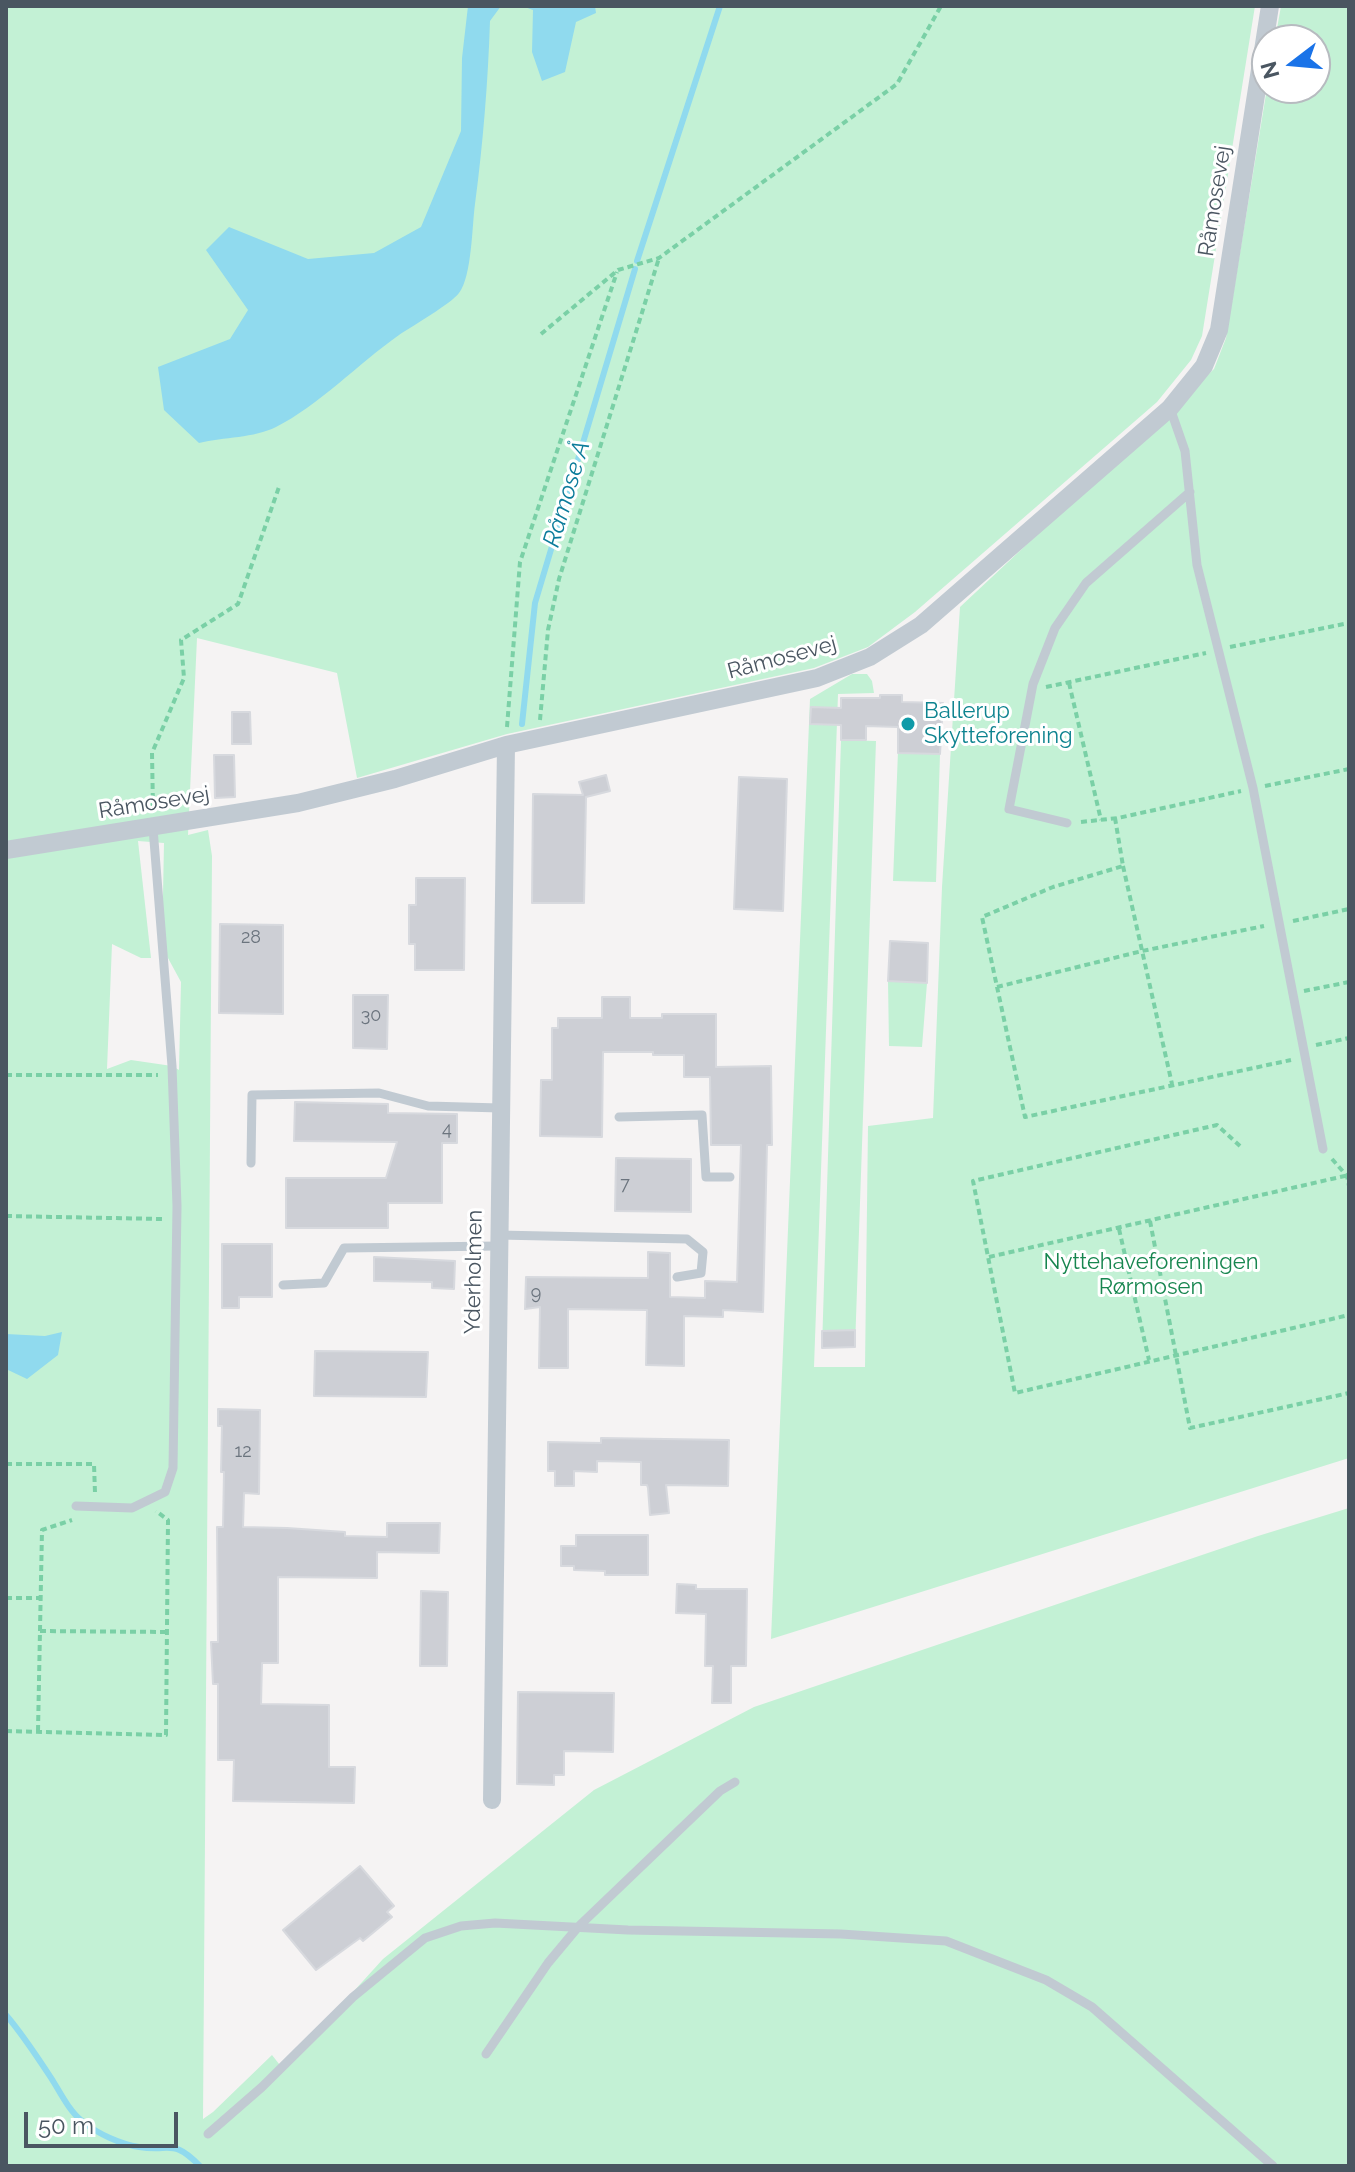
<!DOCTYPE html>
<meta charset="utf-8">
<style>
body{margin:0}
#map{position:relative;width:1355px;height:2172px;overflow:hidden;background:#f5f3f3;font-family:Raleway,sans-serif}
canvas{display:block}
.frame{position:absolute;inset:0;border:8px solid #4a5661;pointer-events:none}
.north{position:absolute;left:1251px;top:24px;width:80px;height:80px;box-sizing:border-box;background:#fff;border:2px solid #b7bbc0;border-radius:50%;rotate:254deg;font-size:22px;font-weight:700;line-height:32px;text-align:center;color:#4a5661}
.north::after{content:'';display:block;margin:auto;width:28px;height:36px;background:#1a73e8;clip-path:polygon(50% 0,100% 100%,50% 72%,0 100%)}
.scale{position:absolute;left:24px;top:2112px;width:154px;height:36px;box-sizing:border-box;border:4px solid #4a5661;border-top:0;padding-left:10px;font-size:24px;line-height:28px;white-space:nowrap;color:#4a5661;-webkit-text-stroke:6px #fff;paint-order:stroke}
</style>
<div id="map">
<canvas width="1355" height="2172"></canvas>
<div class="frame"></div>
<div class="north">N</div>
<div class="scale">50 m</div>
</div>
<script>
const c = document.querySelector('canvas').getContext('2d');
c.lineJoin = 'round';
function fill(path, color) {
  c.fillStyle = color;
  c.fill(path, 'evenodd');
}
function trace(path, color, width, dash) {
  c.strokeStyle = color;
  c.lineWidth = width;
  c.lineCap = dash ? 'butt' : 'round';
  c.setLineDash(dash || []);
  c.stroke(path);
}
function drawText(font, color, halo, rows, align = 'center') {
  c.font = font + ' Raleway,sans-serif';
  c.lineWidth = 6;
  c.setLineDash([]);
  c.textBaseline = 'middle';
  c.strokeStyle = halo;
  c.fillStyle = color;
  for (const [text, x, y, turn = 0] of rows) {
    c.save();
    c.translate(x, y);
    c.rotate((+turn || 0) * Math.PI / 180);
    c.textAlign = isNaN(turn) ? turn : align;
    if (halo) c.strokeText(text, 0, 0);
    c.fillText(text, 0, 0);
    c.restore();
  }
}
fill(new Path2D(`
 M 6,6 L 1255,6 L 1202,336 L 1191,360 L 1157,402 L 915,612 L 868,647 L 814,668 L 507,734 L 357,778 L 337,673 L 197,638 L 188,835 L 208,830 L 212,856 L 203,2119 L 213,2112 L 272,2055 L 283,2069 L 383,1959 L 594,1790 L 754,1707 L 1258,1536 L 1349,1508 L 1349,2166 L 6,2166 ZM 138,841 L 164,843 L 162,947 L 181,982 L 179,1070 L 172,1066 L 131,1060 L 107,1069 L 112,944 L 141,958 L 151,958 Z
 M 1281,6 L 1349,6 L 1349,1458 L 771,1639 L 810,699 L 852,674 L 867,674 L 872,681 L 874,693 L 838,694 L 814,1367 L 865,1367 L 868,1126 L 933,1118 L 942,887 L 960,607 L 1214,369 L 1226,338 L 1267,88 L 1315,88 L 1315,40 L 1275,40 Z
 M 841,740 L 876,741 L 855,1347 L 822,1348 Z
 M 898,751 L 940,754 L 936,882 L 893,881 Z
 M 888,981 L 927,983 L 922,1047 L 889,1046 Z`), '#c3f1d5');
fill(new Path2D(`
 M 468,6 L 501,6 L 490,21 C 488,82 483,143 475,204 C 472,225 472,276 459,293 C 452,303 411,327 399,335 C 359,363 318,406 276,427 C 254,438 224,437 199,443 L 164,410 L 158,367 L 230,339 L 248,310 L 206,250 L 229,227 L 308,259 L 374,253 L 421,227 L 461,131 L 462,58 Z
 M 522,6 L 595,6 L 596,13 L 576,22 L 565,72 L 542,81 L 532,52 L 533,10 Z
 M 62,1332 L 58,1355 L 27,1379 L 6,1369 L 6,1334 L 45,1336 Z`), '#90daee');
trace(new Path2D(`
 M 637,261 L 720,6
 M 522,724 L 535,603 L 635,269
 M 6,2015 C 24,2036 38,2058 53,2081 C 61,2094 70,2112 82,2121 C 98,2134 120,2144 139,2147 C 172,2152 172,2138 200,2166`), '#90daee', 6);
const building = new Path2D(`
 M 880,695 L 902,695 L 902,702 L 943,703 L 940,754 L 898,753 L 898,727 L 866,726 L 866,740 L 841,740 L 841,725 L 810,724 L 811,707 L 841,708 L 841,698 L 880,698 Z
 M 232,712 L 250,712 L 251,744 L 232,744 Z
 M 214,755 L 234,755 L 235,797 L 215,798 Z
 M 606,775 L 610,791 L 586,797 L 584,903 L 532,903 L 533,794 L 583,795 L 579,782 Z
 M 739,777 L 787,779 L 783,911 L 734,909 Z
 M 416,878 L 465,878 L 464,970 L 415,970 L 415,944 L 409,944 L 409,905 L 416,905 Z
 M 220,924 L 283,925 L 283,1014 L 219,1013 Z
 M 890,941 L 928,943 L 927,983 L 888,981 Z
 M 353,995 L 388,995 L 387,1049 L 353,1048 Z
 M 602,997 L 630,997 L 630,1018 L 662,1018 L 662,1014 L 716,1014 L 716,1067 L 771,1066 L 772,1145 L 767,1145 L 763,1312 L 723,1310 L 723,1317 L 684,1316 L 684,1366 L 646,1365 L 647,1310 L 568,1309 L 568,1368 L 539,1368 L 540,1307 L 525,1309 L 526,1277 L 648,1278 L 648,1252 L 670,1253 L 670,1297 L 705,1298 L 705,1281 L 737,1282 L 741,1145 L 711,1145 L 710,1077 L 684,1077 L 684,1055 L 653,1055 L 653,1052 L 603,1052 L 602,1137 L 540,1136 L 541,1080 L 552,1080 L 552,1028 L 558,1028 L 558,1018 L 602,1018 Z
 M 295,1102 L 388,1104 L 388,1113 L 457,1114 L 457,1143 L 442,1143 L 442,1203 L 388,1203 L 388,1228 L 286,1228 L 286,1178 L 386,1178 L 397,1142 L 294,1141 Z
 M 616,1158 L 691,1159 L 691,1212 L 615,1211 Z
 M 222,1244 L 272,1244 L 272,1297 L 239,1297 L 239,1308 L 222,1308 Z
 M 374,1257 L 455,1261 L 454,1289 L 432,1288 L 432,1282 L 374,1281 Z
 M 855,1330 L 855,1347 L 822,1348 L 822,1331 Z
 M 315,1351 L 428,1352 L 426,1397 L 314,1396 Z
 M 218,1409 L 260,1410 L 259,1494 L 244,1493 L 243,1527 L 287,1528 L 345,1532 L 345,1536 L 387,1537 L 387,1523 L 440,1523 L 439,1553 L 377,1552 L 377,1578 L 278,1577 L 278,1663 L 262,1663 L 261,1704 L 329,1705 L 329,1767 L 355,1767 L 354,1803 L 233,1801 L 234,1760 L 218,1760 L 218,1684 L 213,1684 L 211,1642 L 218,1642 L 217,1527 L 223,1527 L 224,1472 L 221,1472 L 222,1426 L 218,1426 Z
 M 601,1438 L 729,1440 L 728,1486 L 666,1485 L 669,1513 L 650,1515 L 648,1488 L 647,1485 L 641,1485 L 641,1462 L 597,1461 L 597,1472 L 574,1471 L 574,1486 L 555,1486 L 555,1471 L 548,1471 L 548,1442 L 601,1443 Z
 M 576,1535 L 648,1535 L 648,1575 L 605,1575 L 605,1571 L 574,1570 L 574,1566 L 561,1566 L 561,1546 L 576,1546 Z
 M 677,1584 L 696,1585 L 696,1589 L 747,1589 L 746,1666 L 731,1666 L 731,1703 L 712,1703 L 713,1666 L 705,1666 L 706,1614 L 676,1613 Z
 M 421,1591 L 448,1592 L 447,1666 L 420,1666 Z
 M 518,1692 L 614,1693 L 613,1752 L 564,1751 L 564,1775 L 554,1775 L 554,1785 L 517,1784 Z
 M 360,1866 L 394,1906 L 387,1912 L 392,1917 L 363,1941 L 360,1938 L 316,1970 L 283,1930 Z`);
fill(building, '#cdcfd5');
trace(building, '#d7d9de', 2);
trace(new Path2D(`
 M 541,334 L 618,270 L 659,258 L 897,84 L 941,6
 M 1230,647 L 1349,623
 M 1069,683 L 1101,820
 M 1046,687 L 1206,653
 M 540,720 L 548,630 L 559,579 L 659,258
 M 507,727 L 520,562 L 617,272
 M 1265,786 L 1349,769
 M 153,809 L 152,753 L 184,678 L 181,640 L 238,604 L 279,487
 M 1115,818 L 1123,866 L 1053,887 L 982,917 L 1025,1117 L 1291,1060
 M 1081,822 L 1118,818 L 1241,791
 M 1123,866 L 1172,1084
 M 1293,921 L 1349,909
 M 997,987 L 1142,951 L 1264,926
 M 1304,991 L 1349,982
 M 1316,1045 L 1349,1038
 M 6,1075 L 158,1075
 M 1240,1146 L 1217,1125 L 973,1181 L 1015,1393 L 1349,1315
 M 1332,1159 L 1347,1176 L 1349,1186
 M 6,1216 L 162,1219
 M 1150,1221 L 1190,1428 L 1349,1393
 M 1119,1229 L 1149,1360
 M 989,1257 L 1349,1175
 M 6,1464 L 94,1464 L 95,1493
 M 6,1598 L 41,1598
 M 40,1631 L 167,1632
 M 6,1731 L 166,1735 L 168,1520 L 156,1511
 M 38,1731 L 42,1530 L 72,1520`), '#7ad0a6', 4, [6, 4]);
trace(new Path2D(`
 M 1170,408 L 1185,451 L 1197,565 L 1253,788 L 1323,1149
 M 1067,823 L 1009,809 L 1033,684 L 1055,628 L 1086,583 L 1190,492
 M 619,1117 L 702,1115 L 706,1177 L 730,1177
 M 251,1163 L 252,1095 L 379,1093 L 428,1106 L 500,1108
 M 498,1235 L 687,1239 L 703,1252 L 701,1273 L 677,1277
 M 283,1285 L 324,1283 L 344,1248 L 498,1246
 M 76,1506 L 132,1508 L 165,1492 L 173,1468 L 177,1206 L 172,1066 L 153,828
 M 486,2054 L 548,1963 L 578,1927 L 720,1791 L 735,1782
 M 208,2134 L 262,2087 L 353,1997 L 425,1938 L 461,1926 L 495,1923 L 628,1930 L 841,1934 L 946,1941 L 1046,1980 L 1092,2007 L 1273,2166`), '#c1cad2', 9);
trace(new Path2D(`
 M 6,850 L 298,803 L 395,779 L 506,745 L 817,678 L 870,657 L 921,625 L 1170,408 L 1204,366 L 1219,330 L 1270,6
 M 492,1800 L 506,745`), '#c1cad2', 18);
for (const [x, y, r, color] of [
 [908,724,8,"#0f9aa8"]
]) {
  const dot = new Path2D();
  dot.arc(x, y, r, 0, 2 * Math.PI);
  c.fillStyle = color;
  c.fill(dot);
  trace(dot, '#fff', 3);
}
drawText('18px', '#6b747e', null, [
 ["28",251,938],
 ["30",371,1016],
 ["4",447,1130],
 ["7",625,1185],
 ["9",536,1294],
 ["12",243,1452]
]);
drawText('22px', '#4a5661', '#fff', [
 ["Råmosevej",1215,201,-81],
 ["Råmosevej",782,658,-15],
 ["Råmosevej",154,803,-9],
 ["Yderholmen",474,1272,-89]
]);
drawText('22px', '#0d838f', '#fff', [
 ["Ballerup",924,711],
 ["Skytteforening",924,736]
], 'left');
drawText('22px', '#17864f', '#fff', [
 ["Nyttehaveforeningen",1151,1262],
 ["Rørmosen",1151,1287]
]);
drawText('italic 24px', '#0c7c9b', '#fff', [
 ["Råmose Å",567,494,-73]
]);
</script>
